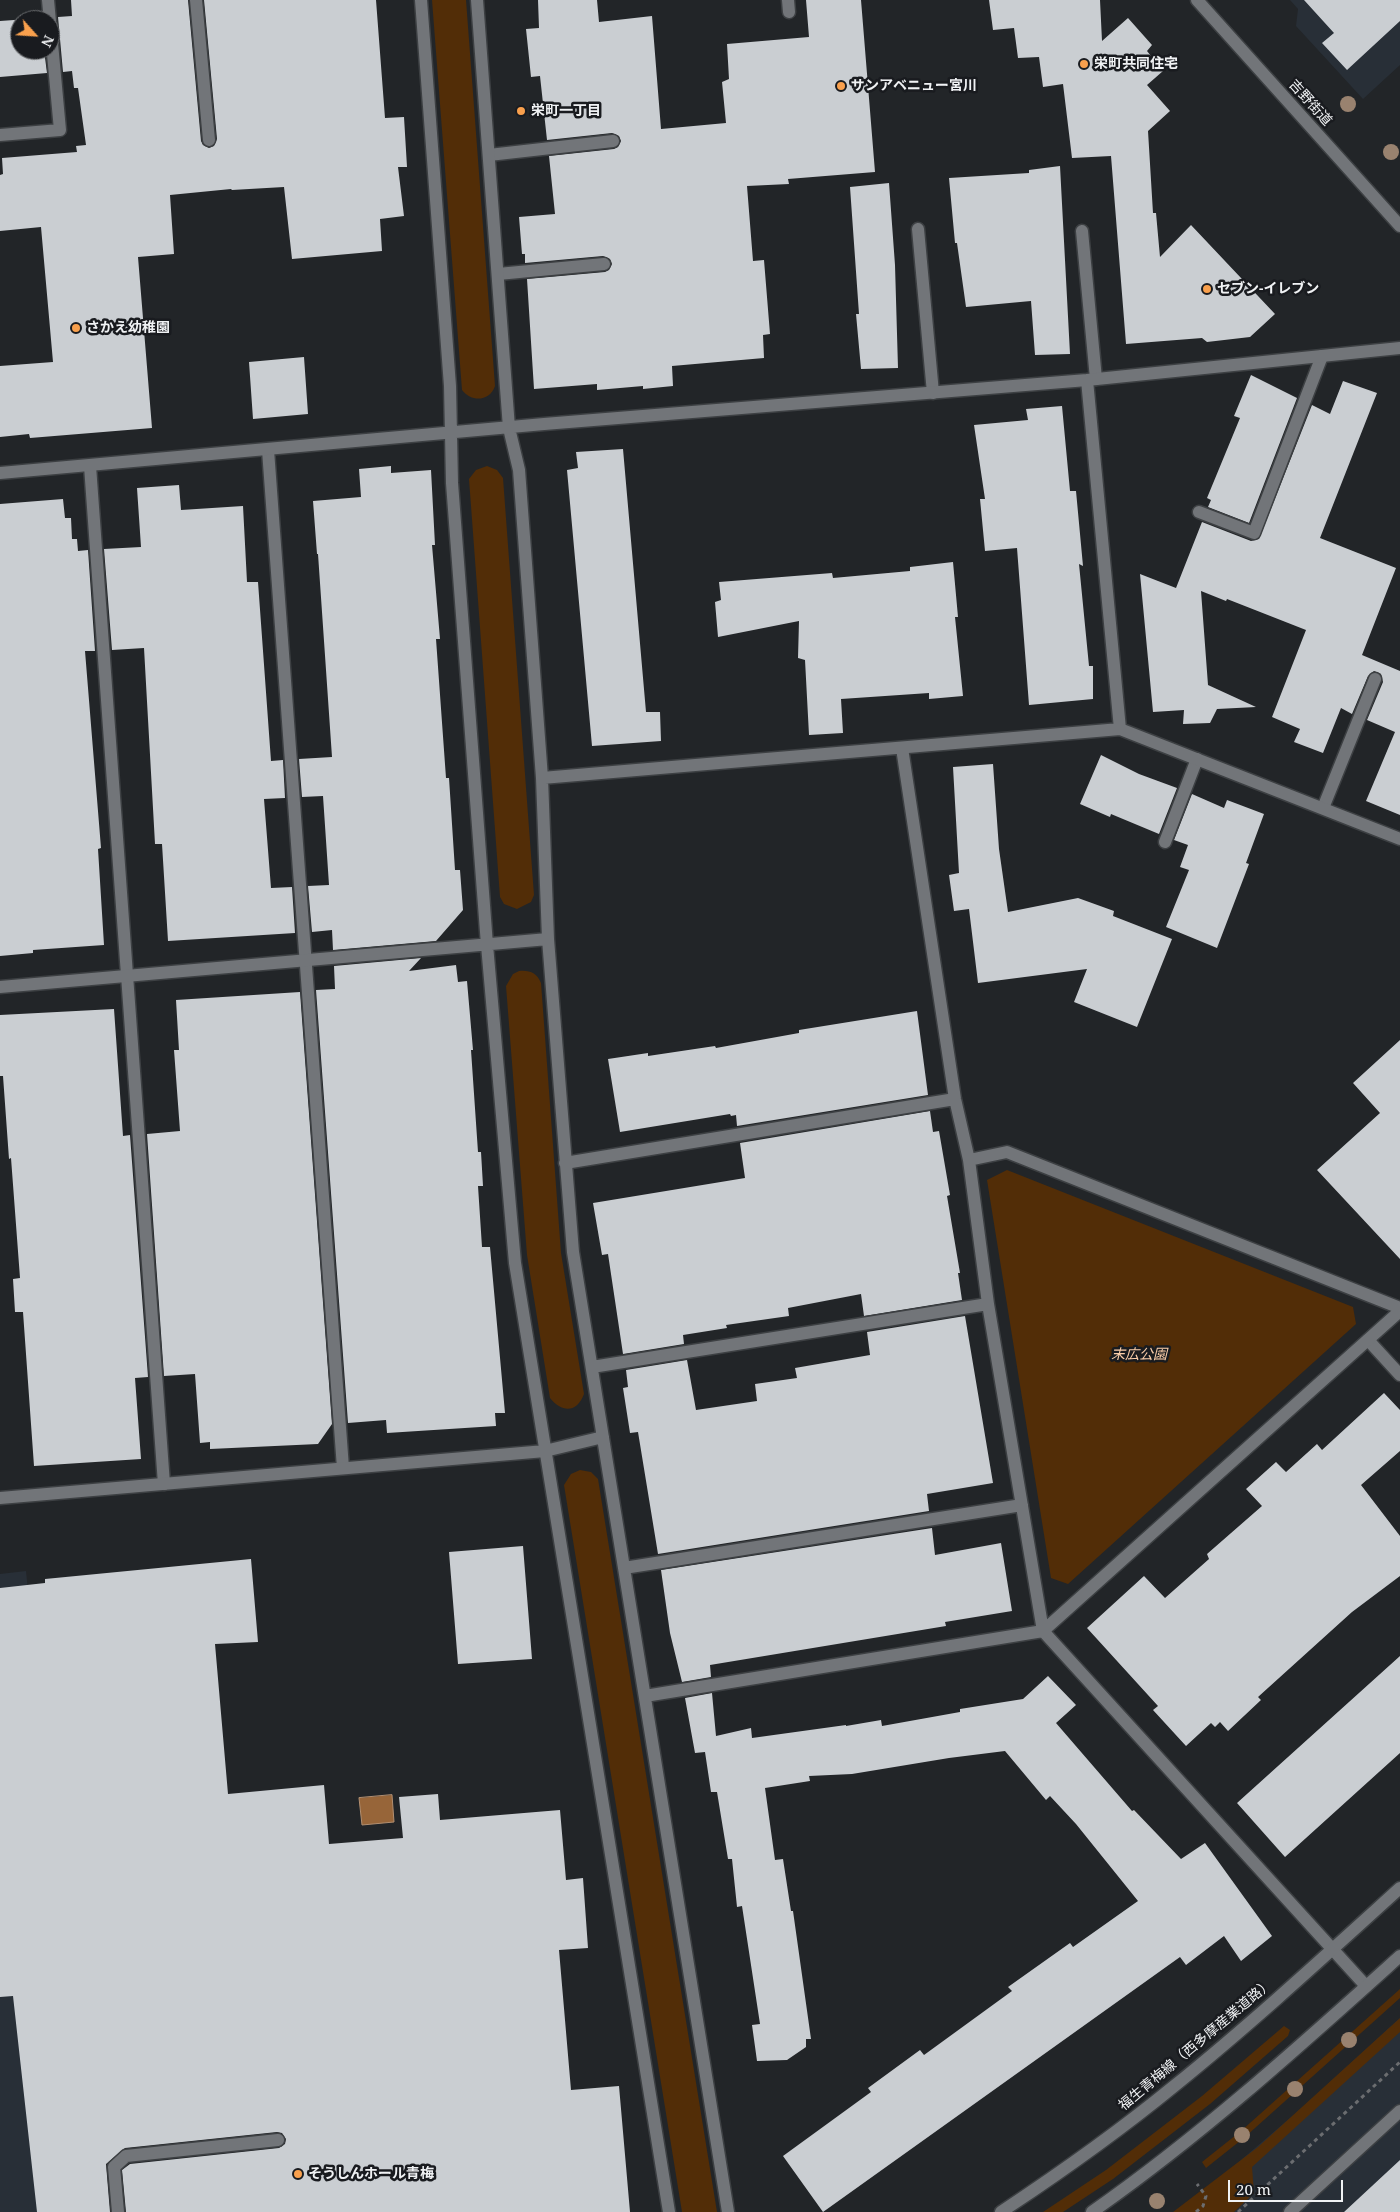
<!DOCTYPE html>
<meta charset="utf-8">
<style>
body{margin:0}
#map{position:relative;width:1400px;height:2212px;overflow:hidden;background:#222528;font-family:"Noto Serif",serif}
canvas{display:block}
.north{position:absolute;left:10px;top:10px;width:50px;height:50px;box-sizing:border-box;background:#191b1f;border:1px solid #6f7174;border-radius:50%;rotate:116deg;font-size:14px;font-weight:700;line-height:20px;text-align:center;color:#f0f2f4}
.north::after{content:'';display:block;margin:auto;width:18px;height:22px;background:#f9a04d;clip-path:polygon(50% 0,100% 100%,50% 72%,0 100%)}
.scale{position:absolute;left:1228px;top:2180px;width:115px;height:22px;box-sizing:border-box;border:2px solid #f0f2f4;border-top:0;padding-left:6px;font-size:15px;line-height:18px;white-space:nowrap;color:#f0f2f4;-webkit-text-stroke:4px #191b1f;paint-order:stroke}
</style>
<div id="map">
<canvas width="1400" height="2212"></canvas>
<div class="north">N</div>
<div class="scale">20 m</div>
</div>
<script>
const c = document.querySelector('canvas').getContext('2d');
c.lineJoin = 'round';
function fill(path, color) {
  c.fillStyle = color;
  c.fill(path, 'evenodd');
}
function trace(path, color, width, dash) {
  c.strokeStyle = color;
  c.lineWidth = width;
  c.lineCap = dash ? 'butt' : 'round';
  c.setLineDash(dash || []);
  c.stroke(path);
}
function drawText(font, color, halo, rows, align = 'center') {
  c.font = font + ' "Noto Serif","Noto Sans JP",serif';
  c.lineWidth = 5;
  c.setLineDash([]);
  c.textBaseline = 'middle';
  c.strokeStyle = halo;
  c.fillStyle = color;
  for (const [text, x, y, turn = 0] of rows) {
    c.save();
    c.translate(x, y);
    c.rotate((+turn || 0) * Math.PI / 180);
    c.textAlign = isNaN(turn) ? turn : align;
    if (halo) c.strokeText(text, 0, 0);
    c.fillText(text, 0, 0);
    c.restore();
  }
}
fill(new Path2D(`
 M 1290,0 L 1400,0 L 1400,65 L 1363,99 L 1296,26 L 1298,9 Z
 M 26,1571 L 91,2212 L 0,2212 L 0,1574 Z
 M 1400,2018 L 1400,2212 L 1234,2212 L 1241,2205 L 1220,2178 L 1297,2112 Z`), '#282f37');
fill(new Path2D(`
 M 432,0 L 466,0 L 495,386 C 490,401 472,403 462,390 Z
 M 487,466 L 497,470 L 503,478 L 534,895 L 531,902 L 517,909 L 504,904 L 500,897 L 469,479 L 476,470 Z
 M 519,971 C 530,970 537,973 541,983 L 561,1253 L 584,1394 C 577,1413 562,1413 550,1398 L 527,1255 L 506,986 L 513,974 Z
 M 1007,1170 L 1353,1307 L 1356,1324 L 1068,1584 L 1051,1578 L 987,1180 Z
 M 580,1470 L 591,1472 L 598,1479 L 717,2212 L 682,2212 L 564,1485 L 571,1474 Z
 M 1400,1989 L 1400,1998 L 1245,2137 L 1206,2168 L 1202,2162 L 1241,2131 Z
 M 1400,2018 L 1400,2032 L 1252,2167 L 1254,2193 L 1234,2212 L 1173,2212 L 1258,2147 Z
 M 1284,2026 L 1290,2030 L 1288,2036 L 1210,2104 L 1113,2179 L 1063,2212 L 1043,2212 L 1106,2170 L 1202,2096 Z`), '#522d07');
const water = new Path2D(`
 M 392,1795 L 394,1822 L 362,1825 L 359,1798 Z`);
fill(water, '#976539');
trace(water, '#b28f71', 1);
fill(new Path2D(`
 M 71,0 L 188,0 L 201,141 L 203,145 L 209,148 L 214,146 L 217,139 L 204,0 L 376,0 L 385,118 L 404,117 L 407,167 L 398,167 L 404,216 L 380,219 L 382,251 L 292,259 L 284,187 L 232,190 L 231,189 L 170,195 L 174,254 L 138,257 L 152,428 L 30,438 L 29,434 L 0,437 L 0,366 L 53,362 L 41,227 L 0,231 L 0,175 L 3,174 L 2,158 L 77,152 L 76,146 L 86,145 L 78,88 L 74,88 L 72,71 L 63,72 L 58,17 L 72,16 Z
 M 538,0 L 597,0 L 599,22 L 652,16 L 661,129 L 726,123 L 722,82 L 729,79 L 727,44 L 809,37 L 806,0 L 861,0 L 875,172 L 788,179 L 789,184 L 747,186 L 753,261 L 764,260 L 770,334 L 763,335 L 764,358 L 672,366 L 673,386 L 643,389 L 643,386 L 597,390 L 597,384 L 534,389 L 527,279 L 605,272 L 609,270 L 612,264 L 610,259 L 603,256 L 525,263 L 525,254 L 522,254 L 519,217 L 555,214 L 549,156 L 614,149 L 618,147 L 621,141 L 619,136 L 612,133 L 547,140 L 540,76 L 531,77 L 526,29 L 539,28 Z
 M 989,0 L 1100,0 L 1102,41 L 1128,18 L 1152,45 L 1147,51 L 1163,71 L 1147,85 L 1170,111 L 1148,131 L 1153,213 L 1156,213 L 1160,257 L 1191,225 L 1275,314 L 1250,337 L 1207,342 L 1202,338 L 1126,344 L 1111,156 L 1072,158 L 1063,84 L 1043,87 L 1039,57 L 1018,58 L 1014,28 L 993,30 Z
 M 1304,0 L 1400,0 L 1400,21 L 1347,70 L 1322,43 L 1334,33 Z
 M 42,18 L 42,20 L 20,20 L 20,50 L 44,50 L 47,73 L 0,77 L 0,21 Z
 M 1060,166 L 1070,354 L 1035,355 L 1031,301 L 966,307 L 957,243 L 955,243 L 949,178 L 1029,173 L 1029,170 Z
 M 889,183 L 895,265 L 898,368 L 861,369 L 856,314 L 859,314 L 850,187 Z
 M 304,357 L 308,414 L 253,419 L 249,362 Z
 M 1251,375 L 1297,398 L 1249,523 L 1208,507 L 1211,500 L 1207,498 L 1240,418 L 1234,416 Z
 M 1343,381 L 1377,393 L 1320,538 L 1396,568 L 1362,655 L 1400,671 L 1400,815 L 1366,801 L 1395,732 L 1367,720 L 1383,682 L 1381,674 L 1374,671 L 1368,676 L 1352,714 L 1341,708 L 1323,753 L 1294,742 L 1300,729 L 1272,717 L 1306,630 L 1227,599 L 1226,601 L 1201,591 L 1208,685 L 1256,707 L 1217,709 L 1210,723 L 1183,724 L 1184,710 L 1153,712 L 1140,574 L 1176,588 L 1202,522 L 1251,541 L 1259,539 L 1312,405 L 1330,414 Z
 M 1062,406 L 1070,491 L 1076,491 L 1083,566 L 1079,564 L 1089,666 L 1093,666 L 1093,699 L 1029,705 L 1017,548 L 985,551 L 980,499 L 985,499 L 974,425 L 1028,420 L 1026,409 Z
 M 623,449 L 646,712 L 660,712 L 661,741 L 592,746 L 567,470 L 578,468 L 576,452 Z
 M 391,466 L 391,473 L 431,470 L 435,545 L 432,545 L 440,639 L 436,639 L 446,778 L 449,778 L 455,870 L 460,870 L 463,910 L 436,941 L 333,950 L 332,930 L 312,932 L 308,886 L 329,885 L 323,796 L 302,797 L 299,759 L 332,757 L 318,554 L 317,554 L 313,501 L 361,497 L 359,469 Z
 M 179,485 L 181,510 L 243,506 L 247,582 L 258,582 L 271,761 L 283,760 L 285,798 L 264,799 L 271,888 L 292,887 L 295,933 L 168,941 L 162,844 L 155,844 L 144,648 L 112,650 L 104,549 L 141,547 L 137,488 Z
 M 63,499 L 65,518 L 71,518 L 72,539 L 77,539 L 78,551 L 88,550 L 95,651 L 85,651 L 101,848 L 98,849 L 104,945 L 33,950 L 33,953 L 0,956 L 0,504 Z
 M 953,562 L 958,617 L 955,617 L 963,696 L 929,699 L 929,693 L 841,699 L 843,733 L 809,735 L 805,660 L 798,658 L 799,621 L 718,637 L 715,602 L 721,600 L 719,582 L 832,573 L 833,578 L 910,571 L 910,567 Z
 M 1101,755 L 1139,774 L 1177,788 L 1159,834 L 1111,814 L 1110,817 L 1080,804 Z
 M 993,764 L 999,849 L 1008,912 L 1078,898 L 1114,911 L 1113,916 L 1172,939 L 1137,1027 L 1074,1002 L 1087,969 L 978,983 L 969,909 L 954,911 L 949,875 L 959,873 L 953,767 Z
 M 1192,794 L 1224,808 L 1227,800 L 1264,814 L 1246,863 L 1249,864 L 1217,948 L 1166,927 L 1189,870 L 1180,867 L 1188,845 L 1174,840 Z
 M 421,958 L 409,971 L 456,965 L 458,982 L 467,981 L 473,1050 L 471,1050 L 478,1152 L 481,1152 L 483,1186 L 478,1186 L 482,1247 L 490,1247 L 505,1413 L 495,1413 L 496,1426 L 387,1433 L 386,1420 L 348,1423 L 316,990 L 335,989 L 334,966 Z
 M 300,992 L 332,1424 L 318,1444 L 210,1449 L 210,1442 L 200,1443 L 195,1374 L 164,1376 L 147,1134 L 180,1131 L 174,1050 L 179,1050 L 176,1000 Z
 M 114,1009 L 123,1136 L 130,1135 L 148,1377 L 135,1378 L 141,1459 L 34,1466 L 23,1312 L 15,1312 L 13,1279 L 20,1278 L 11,1158 L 9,1159 L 3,1076 L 0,1076 L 0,1015 Z
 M 917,1011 L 928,1095 L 737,1126 L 736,1115 L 731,1116 L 730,1114 L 620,1132 L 608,1059 L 648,1053 L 648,1056 L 715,1046 L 716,1048 L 799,1033 L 799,1030 Z
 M 1400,1040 L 1400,1259 L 1317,1170 L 1380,1113 L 1353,1083 Z
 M 930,1111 L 933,1132 L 939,1131 L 950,1195 L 947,1196 L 960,1273 L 958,1273 L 962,1300 L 864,1316 L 861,1294 L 788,1308 L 789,1316 L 726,1325 L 727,1328 L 683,1335 L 684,1344 L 623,1354 L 608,1254 L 602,1255 L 593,1203 L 745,1178 L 740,1143 Z
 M 965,1316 L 993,1483 L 927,1494 L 929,1511 L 658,1554 L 638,1432 L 630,1433 L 623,1388 L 628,1387 L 626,1370 L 687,1360 L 696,1410 L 757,1401 L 755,1384 L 797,1378 L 795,1368 L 870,1355 L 867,1332 Z
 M 1384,1393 L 1400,1410 L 1400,1451 L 1361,1485 L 1400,1536 L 1400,1576 L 1352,1612 L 1258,1697 L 1261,1700 L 1228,1731 L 1220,1722 L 1215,1727 L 1211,1723 L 1186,1746 L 1153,1710 L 1158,1706 L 1087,1628 L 1144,1576 L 1165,1598 L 1209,1559 L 1207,1554 L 1262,1506 L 1246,1489 L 1276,1462 L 1286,1472 L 1317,1444 L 1322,1450 Z
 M 932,1528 L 935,1555 L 1001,1543 L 1012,1611 L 945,1622 L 946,1626 L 710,1665 L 711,1677 L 682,1682 L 670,1633 L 661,1570 Z
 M 523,1546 L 532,1659 L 458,1664 L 449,1552 Z
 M 251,1559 L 258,1642 L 215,1644 L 228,1794 L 324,1785 L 329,1844 L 403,1838 L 399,1797 L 438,1794 L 440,1820 L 560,1810 L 566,1880 L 583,1878 L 588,1948 L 559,1950 L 571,2090 L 619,2086 L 630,2212 L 126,2212 L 122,2170 L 130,2164 L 279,2148 L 285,2144 L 286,2139 L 282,2133 L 277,2132 L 125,2148 L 106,2164 L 110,2212 L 37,2212 L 13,1996 L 0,1997 L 0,1588 L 45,1583 L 45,1579 Z
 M 1400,1656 L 1400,1753 L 1285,1857 L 1237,1803 Z
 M 1048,1676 L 1076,1705 L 1056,1723 L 1132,1811 L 1134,1810 L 1181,1859 L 1205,1843 L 1272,1936 L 1241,1961 L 1224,1936 L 1186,1965 L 1180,1957 L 823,2212 L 783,2156 L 871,2092 L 868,2088 L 920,2050 L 924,2055 L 1012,1991 L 1008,1987 L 1070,1943 L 1073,1947 L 1138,1901 L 1076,1824 L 1050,1796 L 1046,1800 L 1005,1751 L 949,1758 L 852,1774 L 809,1776 L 810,1781 L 765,1788 L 775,1860 L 783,1859 L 791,1911 L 793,1911 L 811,2039 L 806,2039 L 806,2047 L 787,2060 L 757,2061 L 752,2025 L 760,2024 L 742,1906 L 737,1907 L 732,1859 L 728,1859 L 717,1792 L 711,1792 L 705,1752 L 695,1753 L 685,1698 L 712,1693 L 716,1736 L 751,1728 L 752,1738 L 846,1725 L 846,1726 L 881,1720 L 882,1726 L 960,1712 L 960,1709 L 1023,1699 Z
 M 1400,2160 L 1400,2212 L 1344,2212 Z`), '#caced2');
const service = new Path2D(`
 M 196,0 L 209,140
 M 788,0 L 789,12
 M 0,135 L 60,130 L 48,0
 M 489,155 L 613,141
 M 918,229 L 933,393
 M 1082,231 L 1096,379
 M 498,274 L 604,264
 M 268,450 L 343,1468
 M 90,466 L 164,1484
 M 1199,512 L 1254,533 L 1322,356
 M 1323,808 L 1375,679
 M 1165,842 L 1197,759
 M 1368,1340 L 1400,1375
 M 118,2212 L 114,2167 L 126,2156 L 278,2140
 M 1290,2212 L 1400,2111`);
const minor = new Path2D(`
 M 421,0 L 450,386 L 452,483 L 487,945 L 515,1263 L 669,2212
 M 477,0 L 509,428 L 519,470 L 542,778 L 548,939 L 573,1252 L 728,2212
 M 1087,380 L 1120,729
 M 0,473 L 544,424 L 1087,380 L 1400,348
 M 902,748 L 955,1099 L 969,1160 L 988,1304 L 1043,1631 L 1366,1986
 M 542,778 L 1120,729 L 1400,839
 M 0,987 L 548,939
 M 969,1160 L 1007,1152 L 1400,1308
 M 565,1163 L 955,1099
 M 592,1367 L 988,1304
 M 0,1498 L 545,1451 L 603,1437
 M 624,1568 L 1022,1505
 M 645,1696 L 1043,1631 L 1400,1311`);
const secondary = new Path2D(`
 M 1197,0 L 1400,226
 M 1001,2212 C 1060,2173 1118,2132 1173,2087 C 1251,2024 1325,1956 1400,1888
 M 1092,2212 C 1202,2135 1301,2045 1400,1956`);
trace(service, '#3d4043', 15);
trace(minor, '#3d4043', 15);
trace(secondary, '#3d4043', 15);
trace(new Path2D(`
 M 1196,2212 L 1203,2206 L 1206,2196 L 1197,2184
 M 1238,2212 L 1400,2062`), '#6b6d70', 3, [4, 4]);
trace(service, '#727579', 12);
trace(minor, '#727579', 12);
trace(secondary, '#727579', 12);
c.fillStyle = '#99826f';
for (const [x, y] of [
 [1348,104],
 [1391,152],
 [1349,2040],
 [1295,2089],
 [1242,2135],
 [1157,2201]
]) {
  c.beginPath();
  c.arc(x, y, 8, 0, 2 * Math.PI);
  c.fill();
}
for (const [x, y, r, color] of [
 [1084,64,5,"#f9a04d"],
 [841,86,5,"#f9a04d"],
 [521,111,5,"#f9a04d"],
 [1207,289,5,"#f9a04d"],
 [76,328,5,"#f9a04d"],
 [298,2174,5,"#f9a04d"]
]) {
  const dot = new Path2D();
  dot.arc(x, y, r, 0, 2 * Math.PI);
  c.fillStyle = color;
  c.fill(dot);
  trace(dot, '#191b1f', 2);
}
drawText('bold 14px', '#f0f2f4', '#191b1f', [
 ["栄町共同住宅",1094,64],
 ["サンアベニュー宮川",851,86],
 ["栄町一丁目",531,111],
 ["セブン-イレブン",1217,289],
 ["さかえ幼稚園",86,328],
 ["そうしんホール青梅",308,2174]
], 'left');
drawText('14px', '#f0f2f4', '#191b1f', [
 ["吉野街道",1310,103,48],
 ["福生青梅線（西多摩産業道路）",1196,2045,-40]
]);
drawText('italic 14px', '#fbcea9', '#191b1f', [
 ["末広公園",1139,1355]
]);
</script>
